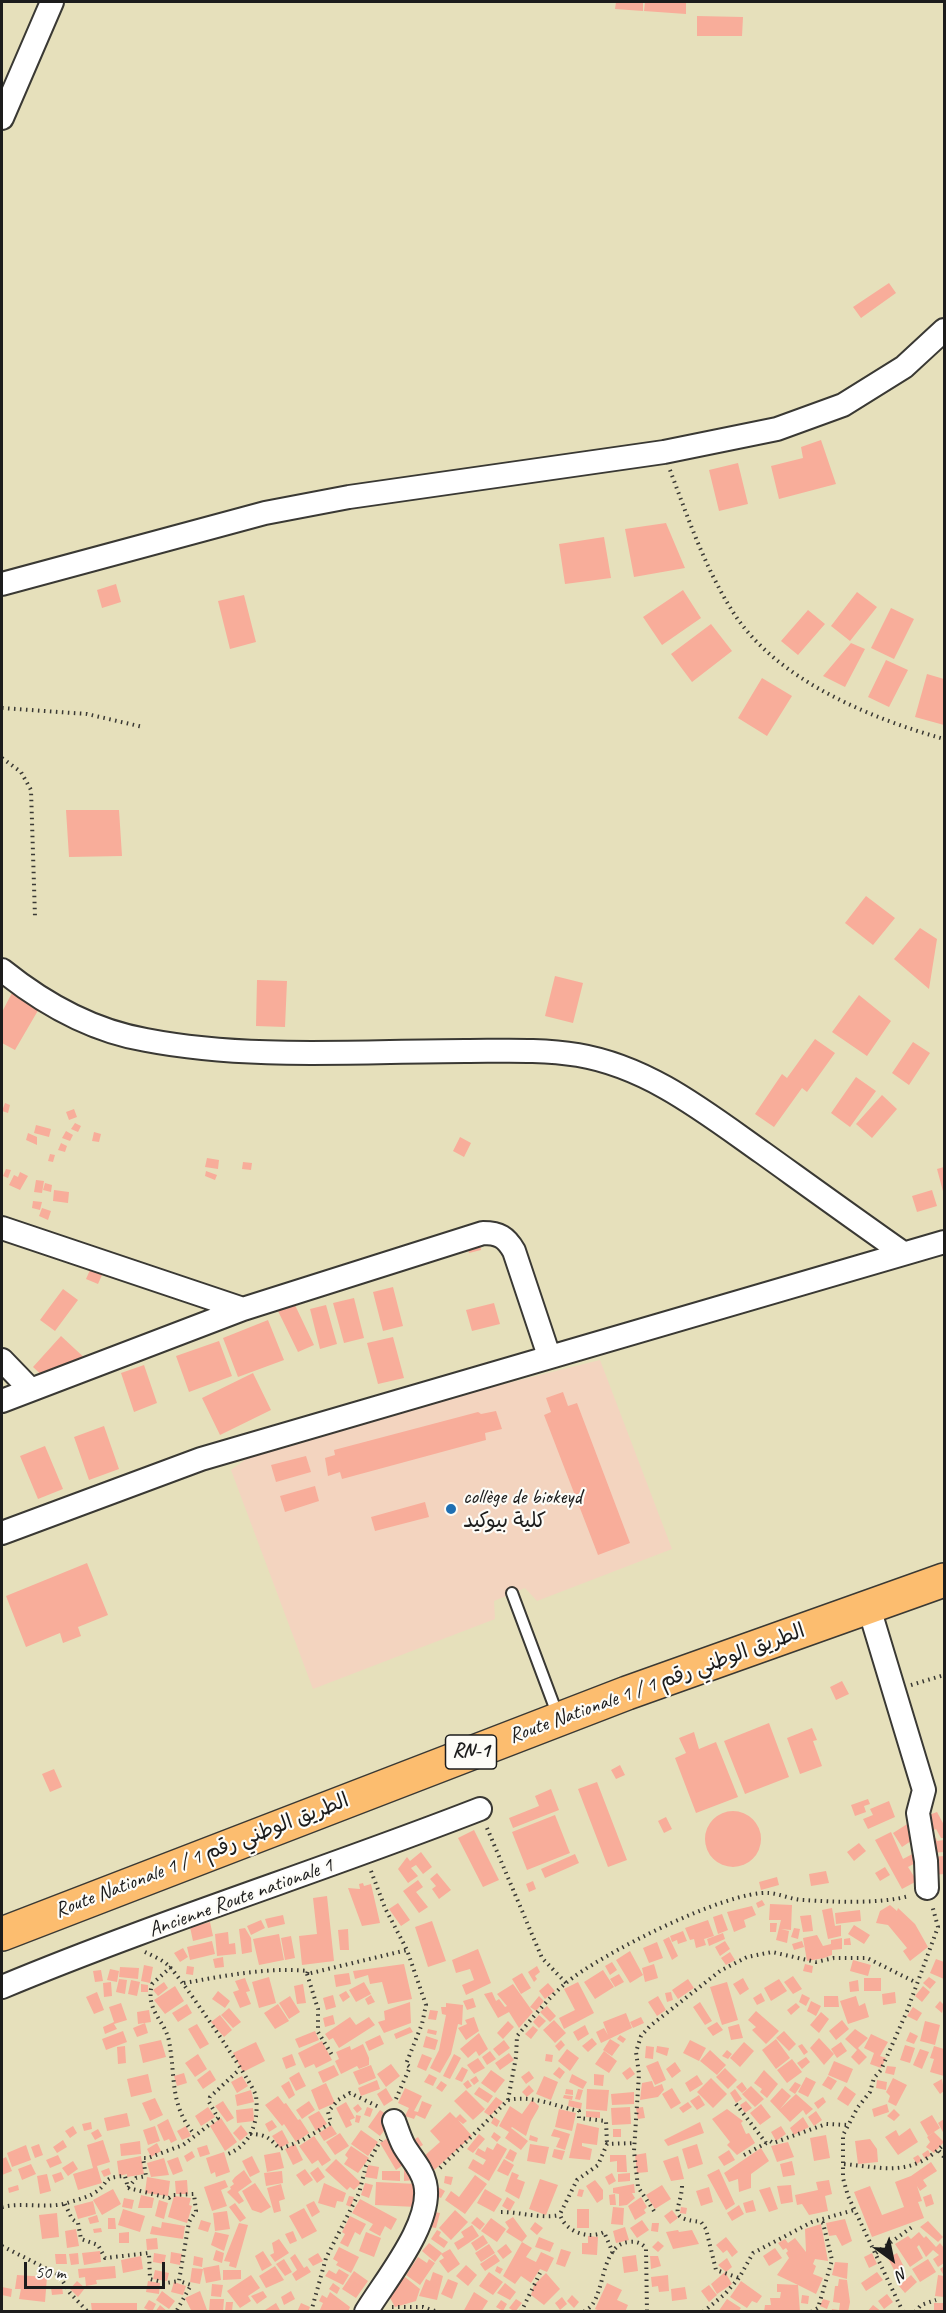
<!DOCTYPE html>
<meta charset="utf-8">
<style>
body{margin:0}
#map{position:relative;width:946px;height:2313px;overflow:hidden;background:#e6e0bb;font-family:Caveat,sans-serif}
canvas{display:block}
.frame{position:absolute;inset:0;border:3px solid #1c1c1c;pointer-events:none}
.north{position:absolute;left:862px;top:2229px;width:60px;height:60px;-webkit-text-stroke:4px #fdfcf7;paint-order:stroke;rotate:147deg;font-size:16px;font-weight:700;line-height:24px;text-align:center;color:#1c1c1c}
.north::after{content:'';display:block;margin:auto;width:21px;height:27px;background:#1c1c1c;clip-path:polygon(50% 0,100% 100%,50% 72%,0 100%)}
.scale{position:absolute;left:24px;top:2262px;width:141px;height:27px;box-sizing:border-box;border:3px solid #1c1c1c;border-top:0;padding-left:8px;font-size:18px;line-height:21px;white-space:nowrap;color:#1c1c1c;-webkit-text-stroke:4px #fdfcf7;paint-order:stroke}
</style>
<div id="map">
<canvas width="946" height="2313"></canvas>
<div class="frame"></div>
<div class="north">N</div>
<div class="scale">50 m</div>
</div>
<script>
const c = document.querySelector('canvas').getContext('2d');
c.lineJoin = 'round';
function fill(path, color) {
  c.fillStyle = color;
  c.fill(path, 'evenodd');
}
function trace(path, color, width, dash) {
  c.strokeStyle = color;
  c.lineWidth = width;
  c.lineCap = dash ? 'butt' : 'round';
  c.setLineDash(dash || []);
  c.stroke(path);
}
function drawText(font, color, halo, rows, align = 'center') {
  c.font = font + ' Caveat,"Playpen Sans Arabic",sans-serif';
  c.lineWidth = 4.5;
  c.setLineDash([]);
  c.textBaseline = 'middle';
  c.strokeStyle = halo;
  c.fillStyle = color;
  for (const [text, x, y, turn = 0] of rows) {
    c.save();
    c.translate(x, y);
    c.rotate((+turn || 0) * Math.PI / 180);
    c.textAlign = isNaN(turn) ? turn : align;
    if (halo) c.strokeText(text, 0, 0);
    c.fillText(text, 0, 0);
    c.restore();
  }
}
fill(new Path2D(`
 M 600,1360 L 672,1549 L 537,1601 L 525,1588 L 494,1601 L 495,1619 L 313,1689 L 231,1470 L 268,1443 Z`), '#f3d4bf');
fill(new Path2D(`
 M 616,2 L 643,2 L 643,11 L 615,9 Z
 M 645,2 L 686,2 L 686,14 L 644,11 Z
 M 697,16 L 743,17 L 742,36 L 697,36 Z
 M 889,283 L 896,293 L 861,318 L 853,307 Z
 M 821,440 L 836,484 L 779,499 L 771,466 L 803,458 L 801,447 Z
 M 738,463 L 748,504 L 719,511 L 709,470 Z
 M 666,523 L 685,568 L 634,577 L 625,529 Z
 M 604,537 L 611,578 L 565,584 L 559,544 Z
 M 116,584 L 121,602 L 102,608 L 97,590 Z
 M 683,590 L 701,618 L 662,645 L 643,617 Z
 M 857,592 L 877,607 L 850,641 L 831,626 Z
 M 244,595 L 256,642 L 230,649 L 218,601 Z
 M 891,608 L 914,619 L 894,659 L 871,648 Z
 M 808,610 L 825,624 L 798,655 L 781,641 Z
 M 711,624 L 732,651 L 692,682 L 671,654 Z
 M 851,643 L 865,649 L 845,687 L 823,676 Z
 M 886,660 L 908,670 L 889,707 L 868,697 Z
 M 927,674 L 944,679 L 944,725 L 915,717 Z
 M 762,678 L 792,696 L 767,736 L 738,718 Z
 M 66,810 L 119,810 L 122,856 L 69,857 Z
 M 866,896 L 895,918 L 873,945 L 845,923 Z
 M 920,928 L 937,939 L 929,989 L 894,959 Z
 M 555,976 L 583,983 L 573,1023 L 545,1016 Z
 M 257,980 L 287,981 L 285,1027 L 256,1026 Z
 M 13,991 L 40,1007 L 15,1050 L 2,1043 L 2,1012 Z
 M 859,995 L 891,1021 L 867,1056 L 832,1032 Z
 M 815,1039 L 835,1053 L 807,1092 L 802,1088 L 774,1127 L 755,1114 L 782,1074 L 787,1078 Z
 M 913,1042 L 930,1053 L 909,1085 L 892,1073 Z
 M 856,1077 L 876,1091 L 850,1127 L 831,1113 Z
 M 882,1095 L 897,1109 L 872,1138 L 856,1124 Z
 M 5,1103 L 10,1105 L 8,1113 L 2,1111 Z
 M 74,1109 L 77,1117 L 69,1120 L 66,1112 Z
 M 75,1123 L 81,1126 L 78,1132 L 71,1129 Z
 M 36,1125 L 51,1129 L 49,1137 L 34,1133 Z
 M 66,1131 L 73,1135 L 70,1141 L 62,1138 Z
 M 94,1132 L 101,1134 L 99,1142 L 92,1141 Z
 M 28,1133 L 37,1137 L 37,1145 L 26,1140 Z
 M 460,1137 L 471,1143 L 464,1157 L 453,1151 Z
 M 61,1143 L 67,1146 L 65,1152 L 58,1150 Z
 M 50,1154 L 55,1155 L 53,1162 L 48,1161 Z
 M 207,1158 L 219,1160 L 218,1169 L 205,1167 Z
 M 243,1162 L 252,1163 L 251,1170 L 242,1169 Z
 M 944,1167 L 944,1195 L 937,1169 Z
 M 6,1169 L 11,1170 L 8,1178 L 3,1176 Z
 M 206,1171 L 217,1175 L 215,1180 L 205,1176 Z
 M 20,1172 L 28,1176 L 20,1190 L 9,1185 L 14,1175 L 18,1177 Z
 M 36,1180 L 44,1181 L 42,1193 L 34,1192 Z
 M 45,1183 L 52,1185 L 51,1192 L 43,1190 Z
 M 54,1190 L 69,1192 L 68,1203 L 53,1201 Z
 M 932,1190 L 937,1206 L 917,1212 L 912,1196 Z
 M 33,1201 L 42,1202 L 40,1210 L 32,1208 Z
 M 42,1208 L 51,1211 L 48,1220 L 39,1216 Z
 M 479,1238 L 481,1250 L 469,1253 L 466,1241 Z
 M 90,1270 L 102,1275 L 98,1284 L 86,1279 Z
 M 393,1287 L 403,1326 L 383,1331 L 373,1292 Z
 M 63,1289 L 78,1300 L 55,1331 L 40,1320 Z
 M 354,1298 L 364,1338 L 344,1343 L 333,1303 Z
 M 294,1303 L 314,1345 L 298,1352 L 278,1311 Z
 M 494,1303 L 500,1324 L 472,1331 L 466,1310 Z
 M 326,1305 L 337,1344 L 320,1349 L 310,1309 Z
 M 268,1320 L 284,1360 L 238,1377 L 223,1338 Z
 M 61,1336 L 89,1362 L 45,1378 L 33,1367 Z
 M 393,1337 L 404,1378 L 378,1384 L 367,1343 Z
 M 219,1341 L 232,1376 L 189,1392 L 176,1356 Z
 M 144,1365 L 157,1403 L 134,1412 L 121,1373 Z
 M 253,1373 L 271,1410 L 220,1435 L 202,1398 Z
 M 563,1392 L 568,1406 L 577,1403 L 630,1543 L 598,1555 L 544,1415 L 551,1412 L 546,1398 Z
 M 496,1411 L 502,1429 L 485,1433 L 486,1440 L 342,1479 L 340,1472 L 328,1476 L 325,1458 L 335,1455 L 334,1450 L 478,1412 L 481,1414 Z
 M 104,1426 L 119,1469 L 89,1480 L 74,1437 Z
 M 45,1446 L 63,1489 L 38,1499 L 20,1456 Z
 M 306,1456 L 311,1472 L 276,1482 L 271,1465 Z
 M 315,1486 L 319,1501 L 285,1512 L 280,1496 Z
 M 425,1502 L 429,1517 L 375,1531 L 371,1517 Z
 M 87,1563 L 108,1615 L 78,1627 L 81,1636 L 63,1643 L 60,1633 L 26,1647 L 6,1596 Z
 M 842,1681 L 849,1694 L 836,1700 L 830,1687 Z
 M 769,1723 L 789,1777 L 745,1794 L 724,1741 Z
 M 812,1728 L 817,1740 L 813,1741 L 822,1766 L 800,1774 L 787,1738 Z
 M 694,1732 L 699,1749 L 716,1742 L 738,1797 L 696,1813 L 675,1758 L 686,1753 L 679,1738 Z
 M 620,1765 L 625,1775 L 616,1779 L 611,1770 Z
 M 54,1769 L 62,1787 L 50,1792 L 42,1774 Z
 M 597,1782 L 627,1860 L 608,1867 L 578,1789 Z
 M 551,1789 L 559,1810 L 513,1828 L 509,1818 L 539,1806 L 535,1796 Z
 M 868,1799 L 870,1804 L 864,1806 L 866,1812 L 855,1816 L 851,1805 Z
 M 889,1801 L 895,1817 L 868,1829 L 863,1819 L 873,1815 L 870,1809 Z
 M705 1839a28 28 0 1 1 56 0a28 28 0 1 1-56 0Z
 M 937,1812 L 944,1825 L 944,1838 L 941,1838 L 936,1829 L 934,1830 L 926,1816 Z
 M 555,1815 L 570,1853 L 527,1870 L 512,1832 Z
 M 666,1817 L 672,1829 L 664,1833 L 658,1821 Z
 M 912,1821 L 920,1835 L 902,1847 L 893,1833 Z
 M 474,1830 L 499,1880 L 483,1887 L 458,1838 Z
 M 891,1832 L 903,1859 L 918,1851 L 921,1860 L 908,1867 L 917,1881 L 902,1889 L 875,1840 Z
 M 936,1838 L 937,1841 L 944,1840 L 944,1852 L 931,1853 L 929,1839 Z
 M 859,1843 L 866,1851 L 854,1861 L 847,1852 Z
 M 421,1852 L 432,1867 L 423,1874 L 416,1865 L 411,1868 L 418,1876 L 408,1883 L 398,1869 L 407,1857 L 410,1861 Z
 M 575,1854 L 579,1863 L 545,1878 L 541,1869 Z
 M 944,1856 L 944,1874 L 933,1875 L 932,1857 Z
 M 885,1867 L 890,1875 L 880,1881 L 875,1873 Z
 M 826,1871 L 829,1883 L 811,1886 L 809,1874 Z
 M 437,1873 L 451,1890 L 439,1899 L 432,1889 L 436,1886 L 430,1879 Z
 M 777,1877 L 779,1885 L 761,1890 L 759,1882 Z
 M 418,1880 L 423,1887 L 416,1892 L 428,1907 L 419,1913 L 403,1891 Z
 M 533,1881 L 536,1889 L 529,1892 L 526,1884 Z
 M 363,1883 L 364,1886 L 371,1884 L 380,1923 L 362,1926 L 348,1888 L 360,1889 L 359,1884 Z
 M 327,1896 L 334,1961 L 302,1965 L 299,1936 L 317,1934 L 313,1898 Z
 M 762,1900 L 765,1905 L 758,1908 L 756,1903 Z
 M 398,1903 L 410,1920 L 401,1926 L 389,1909 Z
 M 770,1904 L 792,1905 L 791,1930 L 781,1929 L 789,1931 L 787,1943 L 776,1940 L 781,1920 L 769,1920 Z
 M 890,1905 L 897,1911 L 898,1908 L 915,1924 L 928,1947 L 910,1961 L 903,1951 L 907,1948 L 888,1925 L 876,1923 L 880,1911 Z
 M 752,1906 L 756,1915 L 744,1920 L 746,1927 L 734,1932 L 727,1912 Z
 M 832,1908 L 835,1926 L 841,1925 L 841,1936 L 828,1939 L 822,1910 Z
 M 860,1910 L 861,1921 L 836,1924 L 835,1913 Z
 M 722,1914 L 728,1930 L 718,1934 L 713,1917 Z
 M 283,1915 L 285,1924 L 268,1928 L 265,1919 Z
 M 811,1915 L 813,1931 L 803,1932 L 800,1916 Z
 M 261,1920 L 265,1928 L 251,1935 L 247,1926 Z
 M 708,1920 L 714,1936 L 704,1939 L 706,1945 L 696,1948 L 694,1939 L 690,1940 L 685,1928 Z
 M 432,1921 L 446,1961 L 428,1967 L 415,1927 Z
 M 210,1922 L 213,1936 L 193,1941 L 190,1927 Z
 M 770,1923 L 777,1923 L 776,1932 L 770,1932 Z
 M 854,1925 L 870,1935 L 864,1944 L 848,1934 Z
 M 245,1928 L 251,1938 L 252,1952 L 242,1954 L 239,1929 Z
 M 794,1928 L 800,1929 L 798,1939 L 791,1937 Z
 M 348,1929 L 349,1950 L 340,1950 L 338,1930 Z
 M 683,1931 L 687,1941 L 678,1944 L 677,1940 L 672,1942 L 670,1936 Z
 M 228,1932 L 229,1944 L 235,1943 L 236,1954 L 217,1956 L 215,1934 Z
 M 723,1933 L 725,1939 L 709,1946 L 707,1939 Z
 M 279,1934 L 284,1960 L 259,1965 L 253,1939 Z
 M 817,1935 L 823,1946 L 831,1944 L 831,1940 L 842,1938 L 842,1949 L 832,1950 L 832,1955 L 824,1958 L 807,1961 L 803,1938 Z
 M 291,1936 L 295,1958 L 285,1960 L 281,1938 Z
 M 669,1937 L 678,1956 L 672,1960 L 663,1940 Z
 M 850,1938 L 851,1945 L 844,1945 L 844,1939 Z
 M 212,1941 L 215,1954 L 190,1960 L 187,1947 Z
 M 725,1941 L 730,1949 L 720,1956 L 715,1947 Z
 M 802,1941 L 804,1947 L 794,1950 L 792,1944 Z
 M 657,1942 L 663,1958 L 649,1963 L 643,1948 Z
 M 183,1948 L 188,1957 L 180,1962 L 174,1953 Z
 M 478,1949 L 491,1983 L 466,1995 L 462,1985 L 474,1980 L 470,1969 L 456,1973 L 452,1960 Z
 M 630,1951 L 643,1975 L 630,1983 L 616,1960 Z
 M 730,1952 L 735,1960 L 726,1965 L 721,1958 Z
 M 223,1957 L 224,1967 L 215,1968 L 213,1959 Z
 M 936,1959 L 944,1962 L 944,1979 L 930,1973 Z
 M 853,1960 L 871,1965 L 868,1976 L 850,1971 Z
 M 612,1962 L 617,1970 L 610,1975 L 605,1966 Z
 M 404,1964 L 412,1999 L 388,2004 L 382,1982 L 370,1984 L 368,1975 L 355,1979 L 353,1971 Z
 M 654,1964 L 658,1978 L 645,1982 L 642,1968 Z
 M 805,1964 L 813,1966 L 812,1973 L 803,1971 Z
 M 144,1965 L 153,1967 L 150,1983 L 141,1981 Z
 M 187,1966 L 194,1967 L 193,1975 L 186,1974 Z
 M 537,1966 L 540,1972 L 535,1976 L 537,1979 L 534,1982 L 528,1972 Z
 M 120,1967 L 139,1968 L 138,1979 L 119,1977 Z
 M 110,1969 L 119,1971 L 117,1982 L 107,1980 Z
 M 101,1970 L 103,1981 L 95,1982 L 93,1971 Z
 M 603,1970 L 614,1987 L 595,1999 L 584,1982 Z
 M 349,1973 L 351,1984 L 336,1987 L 334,1975 Z
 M 522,1973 L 531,1988 L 521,1994 L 512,1979 Z
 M 619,1974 L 624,1982 L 615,1987 L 610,1979 Z
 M 793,1976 L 802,1989 L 793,1994 L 784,1982 Z
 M 269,1977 L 276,2003 L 259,2008 L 252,1982 Z
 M 929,1977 L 936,1982 L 930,1989 L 923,1983 Z
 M 245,1978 L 250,1991 L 246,1992 L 251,2004 L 240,2008 L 233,1992 L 239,1990 L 235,1981 Z
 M 743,1978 L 749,1989 L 740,1995 L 733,1984 Z
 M 864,1978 L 881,1978 L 881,1991 L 864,1991 Z
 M 119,1979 L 127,1980 L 125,1994 L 116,1992 Z
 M 688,1979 L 694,1988 L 678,1999 L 672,1990 Z
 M 779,1979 L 787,1991 L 771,2001 L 764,1988 Z
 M 131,1980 L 140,1982 L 137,1996 L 128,1994 Z
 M 858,1980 L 859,1991 L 850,1992 L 849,1982 Z
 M 111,1982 L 112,1996 L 104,1997 L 103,1983 Z
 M 164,1982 L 168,1988 L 158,1996 L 153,1990 Z
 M 364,1982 L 371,1994 L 356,2002 L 349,1990 Z
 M 578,1982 L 594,2013 L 564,2029 L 559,2018 L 575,2010 L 564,1989 Z
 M 727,1982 L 738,2020 L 722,2025 L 710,1987 Z
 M 548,1983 L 555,1991 L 545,1999 L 539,1991 Z
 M 141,1984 L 148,1985 L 148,1992 L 141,1992 Z
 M 303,1984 L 306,2003 L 297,2004 L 294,1986 Z
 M 513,1984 L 533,2012 L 519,2028 L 509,2012 L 498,2018 L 484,1994 L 492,1992 L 496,2001 L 499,1999 L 505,2007 L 507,2006 L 497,1994 Z
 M 175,1986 L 184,2001 L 165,2014 L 154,2000 Z
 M 923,1986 L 930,1992 L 922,2002 L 915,1996 Z
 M 218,1991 L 230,2001 L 225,2008 L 212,1999 Z
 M 346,1991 L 350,1997 L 343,2002 L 339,1995 Z
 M 97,1992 L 104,2010 L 94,2014 L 86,1997 Z
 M 671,1992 L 673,2000 L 667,2002 L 665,1993 Z
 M 895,1992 L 896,2003 L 883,2005 L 882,1994 Z
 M 761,1993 L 765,2001 L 757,2005 L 753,1998 Z
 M 802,1994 L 810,1998 L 806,2006 L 799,2002 Z
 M 333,1995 L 336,2007 L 326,2010 L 323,1998 Z
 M 371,1995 L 375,2002 L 368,2005 L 365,1999 Z
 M 290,1996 L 300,2012 L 289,2019 L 279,2003 Z
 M 539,1996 L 544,2001 L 536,2011 L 530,2007 Z
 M 658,1996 L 666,2010 L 657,2016 L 648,2002 Z
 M 824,1996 L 838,1996 L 839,2007 L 824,2007 Z
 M 856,1996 L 859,2006 L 865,2003 L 869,2017 L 848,2024 L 840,2001 Z
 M 473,1998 L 476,2007 L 467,2010 L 463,2001 Z
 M 811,2001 L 821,2006 L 816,2016 L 807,2011 Z
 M 940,2001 L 944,2005 L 942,2013 L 935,2007 Z
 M 410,2002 L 411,2023 L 384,2033 L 378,2022 L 385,2020 L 384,2011 Z
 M 700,2002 L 712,2021 L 705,2025 L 693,2007 Z
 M 121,2003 L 127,2020 L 114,2024 L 117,2029 L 105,2034 L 103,2027 L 114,2022 L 109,2007 Z
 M 446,2003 L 463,2005 L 462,2025 L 458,2024 L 451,2054 L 440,2073 L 430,2068 L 439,2050 L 446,2015 L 442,2014 L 441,2007 L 446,2007 Z
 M 796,2003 L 800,2007 L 791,2015 L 787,2010 Z
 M 187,2004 L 192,2013 L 178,2022 L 172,2013 Z
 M 278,2004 L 289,2021 L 275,2029 L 264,2013 Z
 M 547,2006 L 556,2016 L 550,2022 L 540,2012 Z
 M 913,2007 L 922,2013 L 917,2021 L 907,2016 Z
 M 229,2008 L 241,2022 L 233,2028 L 221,2015 Z
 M 149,2010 L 151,2022 L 138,2024 L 137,2012 Z
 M 430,2010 L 438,2011 L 436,2020 L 428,2019 Z
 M 756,2011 L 779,2031 L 766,2044 L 752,2030 L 756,2027 L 748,2020 Z
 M 821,2012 L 829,2019 L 819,2033 L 810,2025 Z
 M 626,2013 L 632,2028 L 601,2043 L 596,2032 L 604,2028 L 608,2035 L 603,2022 Z
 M 220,2015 L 232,2030 L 224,2037 L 211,2022 Z
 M 333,2015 L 335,2024 L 325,2027 L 323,2018 Z
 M 539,2015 L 546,2021 L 539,2028 L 533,2022 Z
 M 350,2017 L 356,2025 L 369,2017 L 375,2025 L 339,2048 L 333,2038 L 329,2040 L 325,2034 Z
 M 474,2017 L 479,2031 L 466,2040 L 458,2028 L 467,2024 L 465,2020 Z
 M 641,2017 L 644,2023 L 633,2028 L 630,2022 Z
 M 554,2020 L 566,2033 L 555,2043 L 543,2030 Z
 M 842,2020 L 849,2029 L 836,2040 L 829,2031 Z
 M 508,2021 L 514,2027 L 503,2039 L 497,2033 Z
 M 925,2021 L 940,2025 L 935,2045 L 920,2041 Z
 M 717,2022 L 723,2030 L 713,2036 L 707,2028 Z
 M 145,2023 L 148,2033 L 137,2037 L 133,2028 Z
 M 197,2024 L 209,2044 L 200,2049 L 188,2029 Z
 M 739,2024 L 743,2038 L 731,2040 L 728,2027 Z
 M 585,2025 L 589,2034 L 578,2041 L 573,2032 Z
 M 533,2026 L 538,2030 L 531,2039 L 525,2034 Z
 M 410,2027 L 413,2032 L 396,2039 L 394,2034 Z
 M 428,2029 L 437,2031 L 436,2035 L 427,2033 Z
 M 855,2029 L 868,2038 L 858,2048 L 867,2057 L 859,2065 L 851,2057 L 857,2050 L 845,2039 Z
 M 123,2031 L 127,2042 L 106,2050 L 102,2039 Z
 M 315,2031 L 319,2040 L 299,2048 L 295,2039 Z
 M 784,2031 L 796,2044 L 789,2051 L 776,2038 Z
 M 910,2032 L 918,2036 L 914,2044 L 906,2041 Z
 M 479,2033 L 488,2049 L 479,2056 L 476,2051 L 468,2058 L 460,2049 Z
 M 871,2034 L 888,2042 L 880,2056 L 886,2058 L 881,2068 L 870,2064 L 874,2053 L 864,2048 Z
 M 380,2035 L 384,2044 L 369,2051 L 365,2042 Z
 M 620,2035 L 626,2039 L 623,2043 L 617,2039 Z
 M 426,2036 L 438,2040 L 435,2050 L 423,2047 Z
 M 592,2038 L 597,2044 L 588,2052 L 582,2046 Z
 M 819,2038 L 834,2054 L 824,2065 L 810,2048 Z
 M 610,2039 L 620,2045 L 612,2056 L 603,2050 Z
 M 776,2039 L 790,2058 L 776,2069 L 762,2050 Z
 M 161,2040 L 166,2057 L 143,2063 L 139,2045 Z
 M 504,2040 L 510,2048 L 499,2056 L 493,2049 Z
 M 561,2040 L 565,2045 L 559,2051 L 555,2046 Z
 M 690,2040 L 706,2048 L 699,2061 L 683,2053 Z
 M 322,2041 L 332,2060 L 316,2068 L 314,2064 L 305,2068 L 298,2053 Z
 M 256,2042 L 265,2061 L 243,2072 L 233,2053 Z
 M 744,2042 L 754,2051 L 740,2067 L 730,2058 Z
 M 841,2042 L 847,2051 L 837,2058 L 831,2049 Z
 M 363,2044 L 369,2058 L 369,2065 L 359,2069 L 357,2066 L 341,2074 L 335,2061 L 339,2059 L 336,2052 L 350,2046 L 351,2050 Z
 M 802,2044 L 808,2052 L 804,2055 L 798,2046 Z
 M 905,2045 L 915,2048 L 910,2063 L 900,2060 Z
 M 125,2046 L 126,2063 L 118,2064 L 117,2047 Z
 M 646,2046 L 654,2047 L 653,2059 L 645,2058 Z
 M 657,2046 L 669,2048 L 667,2056 L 656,2052 Z
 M 934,2046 L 944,2049 L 944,2076 L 930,2072 L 934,2059 L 930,2058 Z
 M 567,2049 L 579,2058 L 570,2071 L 558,2061 Z
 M 920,2049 L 929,2052 L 922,2069 L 913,2065 Z
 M 710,2050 L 726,2065 L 717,2075 L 700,2061 Z
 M 727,2050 L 732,2054 L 728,2059 L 722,2056 Z
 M 490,2051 L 496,2059 L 487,2065 L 482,2057 Z
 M 604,2051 L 617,2061 L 609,2073 L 595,2064 Z
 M 509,2053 L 514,2060 L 500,2070 L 495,2063 Z
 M 198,2054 L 207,2069 L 195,2077 L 185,2063 Z
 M 292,2054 L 296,2065 L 286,2069 L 282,2058 Z
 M 422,2054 L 432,2058 L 426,2071 L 417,2067 Z
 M 454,2054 L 461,2058 L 450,2079 L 443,2076 Z
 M 546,2054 L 553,2055 L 552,2062 L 545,2061 Z
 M 806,2057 L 810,2062 L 802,2069 L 797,2063 Z
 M 478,2058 L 485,2068 L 474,2074 L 467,2065 Z
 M 792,2059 L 802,2072 L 787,2083 L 777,2070 Z
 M 658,2061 L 666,2080 L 655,2085 L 646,2066 Z
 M 834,2061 L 853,2069 L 847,2083 L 828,2075 Z
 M 675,2062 L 681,2071 L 672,2078 L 666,2069 Z
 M 391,2064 L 400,2076 L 386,2087 L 377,2074 Z
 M 334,2065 L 339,2075 L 323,2083 L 318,2072 Z
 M 371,2065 L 376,2078 L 359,2085 L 353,2072 Z
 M 887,2066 L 896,2067 L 894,2075 L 885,2073 Z
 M 462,2067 L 468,2070 L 462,2082 L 455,2079 Z
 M 559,2067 L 565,2072 L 560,2079 L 553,2074 Z
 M 630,2067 L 635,2074 L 627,2080 L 622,2073 Z
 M 725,2068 L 737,2080 L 728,2089 L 716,2077 Z
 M 210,2070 L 216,2080 L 203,2089 L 197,2080 Z
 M 491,2070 L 505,2080 L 495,2093 L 481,2083 Z
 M 764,2070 L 778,2084 L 767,2098 L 760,2092 L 762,2089 L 754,2083 Z
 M 529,2071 L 534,2078 L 526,2084 L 521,2077 Z
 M 299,2072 L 306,2086 L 296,2091 L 289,2078 Z
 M 184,2073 L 187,2083 L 177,2086 L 174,2076 Z
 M 148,2074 L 152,2092 L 131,2097 L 127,2079 Z
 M 429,2074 L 437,2078 L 433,2086 L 424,2082 Z
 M 572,2074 L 587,2082 L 583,2089 L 569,2082 Z
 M 594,2074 L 604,2075 L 603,2086 L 594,2085 Z
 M 697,2075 L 703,2084 L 690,2092 L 685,2083 Z
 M 242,2076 L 248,2086 L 237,2093 L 231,2082 Z
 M 476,2076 L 479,2081 L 474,2085 L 470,2080 Z
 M 544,2076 L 558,2082 L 551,2100 L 536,2094 Z
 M 828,2076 L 837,2081 L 831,2090 L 822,2085 Z
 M 806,2077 L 816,2082 L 808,2097 L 798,2092 Z
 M 711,2078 L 727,2094 L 713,2108 L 697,2092 Z
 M 893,2078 L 907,2085 L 896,2106 L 888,2102 L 890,2096 L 886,2092 Z
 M 942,2079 L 944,2091 L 940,2094 L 933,2084 Z
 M 377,2080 L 380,2089 L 361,2096 L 358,2088 Z
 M 468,2080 L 472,2086 L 467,2089 L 463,2084 Z
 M 877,2080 L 887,2082 L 886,2090 L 876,2088 Z
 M 289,2081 L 295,2095 L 289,2099 L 281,2086 Z
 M 441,2081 L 447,2085 L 442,2092 L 436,2088 Z
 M 652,2081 L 654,2087 L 662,2084 L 664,2090 L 658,2097 L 640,2100 L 642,2083 Z
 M 742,2082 L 747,2089 L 742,2093 L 736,2087 Z
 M 795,2082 L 801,2085 L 795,2094 L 789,2090 Z
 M 326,2083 L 335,2103 L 319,2110 L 311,2090 Z
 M 529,2085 L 534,2091 L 527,2097 L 522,2092 Z
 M 751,2086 L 764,2099 L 755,2107 L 742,2094 Z
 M 845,2086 L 856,2094 L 848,2106 L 837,2099 Z
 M 479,2087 L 493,2096 L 488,2103 L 474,2094 Z
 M 386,2088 L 393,2100 L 384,2106 L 377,2094 Z
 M 405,2088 L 422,2096 L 414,2111 L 418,2112 L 422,2101 L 432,2105 L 425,2119 L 416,2115 L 414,2119 L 405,2116 L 409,2108 L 398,2103 Z
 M 672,2088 L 681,2103 L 671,2109 L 662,2094 Z
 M 782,2088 L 791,2096 L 780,2109 L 796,2094 L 813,2109 L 806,2115 L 803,2110 L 790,2122 L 770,2101 Z
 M 566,2089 L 573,2090 L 573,2095 L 565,2094 Z
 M 578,2089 L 583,2090 L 580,2100 L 575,2099 Z
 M 587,2089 L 609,2090 L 607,2111 L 586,2109 Z
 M 735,2089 L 742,2099 L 736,2103 L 730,2093 Z
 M 251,2090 L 254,2102 L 237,2106 L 235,2095 Z
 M 466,2090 L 485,2109 L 473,2120 L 454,2101 Z
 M 634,2092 L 634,2104 L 612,2105 L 611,2094 Z
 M 564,2095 L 573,2096 L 572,2100 L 563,2098 Z
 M 699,2095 L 705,2105 L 697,2110 L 690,2101 Z
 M 278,2096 L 284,2104 L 286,2103 L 298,2120 L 300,2119 L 309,2133 L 296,2142 L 284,2124 L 282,2126 L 265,2105 Z
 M 496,2097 L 503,2102 L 490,2116 L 484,2112 Z
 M 823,2097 L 826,2102 L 818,2109 L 814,2103 Z
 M 155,2098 L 163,2115 L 150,2121 L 142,2103 Z
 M 532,2100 L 539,2106 L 538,2109 L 531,2121 L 526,2136 L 512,2127 L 511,2128 L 528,2141 L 521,2150 L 505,2138 L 509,2132 L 499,2126 L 510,2106 L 522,2114 Z
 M 569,2100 L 582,2103 L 581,2109 L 568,2106 Z
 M 223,2101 L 234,2118 L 227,2122 L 215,2106 Z
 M 309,2101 L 315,2110 L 302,2119 L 296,2110 Z
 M 746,2101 L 752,2108 L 745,2113 L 740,2105 Z
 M 346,2102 L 355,2118 L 350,2120 L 352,2125 L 346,2128 L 336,2108 Z
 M 688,2102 L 692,2107 L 683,2113 L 679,2108 Z
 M 358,2104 L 362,2109 L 357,2113 L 353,2108 Z
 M 761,2104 L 771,2117 L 760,2125 L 750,2113 Z
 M 887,2104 L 889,2112 L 874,2117 L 872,2109 Z
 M 208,2107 L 215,2117 L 201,2126 L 195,2116 Z
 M 367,2107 L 373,2109 L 370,2117 L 364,2115 Z
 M 630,2107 L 631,2124 L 612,2125 L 611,2108 Z
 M 643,2107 L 645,2118 L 638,2119 L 636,2108 Z
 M 253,2108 L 254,2121 L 237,2123 L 236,2110 Z
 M 559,2109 L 576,2113 L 572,2131 L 555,2127 Z
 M 727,2109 L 743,2121 L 741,2123 L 746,2134 L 749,2133 L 755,2143 L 737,2155 L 727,2145 L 730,2142 L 712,2119 Z
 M 894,2109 L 900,2115 L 894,2121 L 887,2116 Z
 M 380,2110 L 393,2119 L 380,2136 L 368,2127 Z
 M 319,2111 L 327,2124 L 316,2131 L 308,2117 Z
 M 586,2111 L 600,2112 L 600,2118 L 586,2117 Z
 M 816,2111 L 822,2120 L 814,2126 L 808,2117 Z
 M 450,2112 L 456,2118 L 460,2114 L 467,2121 L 463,2124 L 458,2120 L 472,2136 L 431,2173 L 422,2158 L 440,2142 L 430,2131 Z
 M 127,2113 L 130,2126 L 107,2131 L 104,2118 Z
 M 356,2115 L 361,2116 L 359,2123 L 355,2122 Z
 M 932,2115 L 940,2128 L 928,2136 L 920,2122 Z
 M 494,2117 L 500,2121 L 497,2127 L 491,2123 Z
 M 803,2117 L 809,2127 L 794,2135 L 790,2128 Z
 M 221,2118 L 237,2142 L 225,2151 L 210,2126 Z
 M 168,2119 L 177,2140 L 171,2143 L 169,2139 L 164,2141 L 157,2125 Z
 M 944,2119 L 944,2134 L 938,2123 Z
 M 272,2120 L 277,2127 L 269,2132 L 265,2124 Z
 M 91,2122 L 92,2129 L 84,2131 L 82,2124 Z
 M 700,2122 L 704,2133 L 668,2146 L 664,2140 Z
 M 577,2123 L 599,2128 L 597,2145 L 582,2143 L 582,2146 L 592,2149 L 590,2160 L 569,2158 Z
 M 241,2125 L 248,2134 L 240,2141 L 233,2133 Z
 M 331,2125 L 337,2134 L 324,2141 L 319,2133 Z
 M 73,2126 L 77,2133 L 70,2138 L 65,2131 Z
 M 155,2126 L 160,2141 L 148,2145 L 143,2130 Z
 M 186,2126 L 191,2136 L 182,2140 L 177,2131 Z
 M 781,2126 L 786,2134 L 776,2141 L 771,2132 Z
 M 910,2128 L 918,2142 L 898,2155 L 885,2137 L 896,2130 L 899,2136 Z
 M 98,2129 L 102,2136 L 95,2140 L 91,2133 Z
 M 554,2129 L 570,2134 L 565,2150 L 556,2147 L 560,2138 L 551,2136 Z
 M 613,2129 L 621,2129 L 621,2137 L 613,2137 Z
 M 282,2130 L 289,2143 L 280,2148 L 272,2136 Z
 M 361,2130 L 378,2142 L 368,2156 L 351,2144 Z
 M 494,2132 L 501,2137 L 497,2142 L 491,2137 Z
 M 934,2132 L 944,2142 L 934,2153 L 926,2147 L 930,2142 L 927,2137 Z
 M 340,2133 L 349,2146 L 335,2155 L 326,2142 Z
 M 394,2134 L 410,2160 L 396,2170 L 380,2143 Z
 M 479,2134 L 485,2139 L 473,2153 L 467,2149 Z
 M 530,2135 L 538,2138 L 537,2142 L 529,2140 Z
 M 826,2135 L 830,2158 L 814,2161 L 810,2138 Z
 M 314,2136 L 331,2160 L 322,2166 L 318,2160 L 312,2164 L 299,2146 Z
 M 418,2137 L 423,2145 L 414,2150 L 409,2143 Z
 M 870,2139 L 877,2149 L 878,2162 L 858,2164 L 855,2141 Z
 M 63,2140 L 67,2147 L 57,2153 L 53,2147 Z
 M 103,2140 L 110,2162 L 97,2166 L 102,2183 L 78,2190 L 73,2174 L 93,2168 L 87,2145 Z
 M 140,2141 L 141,2154 L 121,2156 L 120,2144 Z
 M 788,2142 L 794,2157 L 777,2162 L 771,2146 Z
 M 157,2143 L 161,2151 L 151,2157 L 147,2149 Z
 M 497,2143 L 507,2149 L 489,2181 L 468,2168 L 473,2159 L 483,2165 L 486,2160 L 475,2154 L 478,2148 L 485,2152 L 487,2147 L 493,2150 Z
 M 39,2144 L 43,2155 L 35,2158 L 31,2147 Z
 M 295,2144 L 303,2160 L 293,2165 L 285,2149 Z
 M 530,2144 L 549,2147 L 545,2164 L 527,2161 Z
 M 697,2144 L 703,2164 L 688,2169 L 682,2149 Z
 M 26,2145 L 31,2160 L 12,2167 L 7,2153 Z
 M 207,2145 L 210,2154 L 200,2157 L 197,2148 Z
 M 351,2146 L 369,2158 L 358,2173 L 344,2164 L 348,2158 L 345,2155 Z
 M 761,2148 L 769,2161 L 751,2174 L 751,2188 L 739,2192 L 738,2179 L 729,2182 L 724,2173 Z
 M 510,2149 L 517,2153 L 513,2162 L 505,2158 Z
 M 554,2149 L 565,2151 L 562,2160 L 552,2157 Z
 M 729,2150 L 735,2160 L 724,2166 L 718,2157 Z
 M 928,2150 L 931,2155 L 925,2159 L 922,2154 Z
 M 192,2151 L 195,2157 L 187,2162 L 184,2156 Z
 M 224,2152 L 230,2172 L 216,2177 L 215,2172 L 211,2174 L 206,2158 Z
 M 280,2152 L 284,2168 L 267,2172 L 264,2155 Z
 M 646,2153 L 648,2172 L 637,2173 L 635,2155 Z
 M 58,2155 L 62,2163 L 50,2168 L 46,2160 Z
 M 610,2155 L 626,2155 L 627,2172 L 617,2172 L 617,2161 L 610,2162 Z
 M 918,2155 L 922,2160 L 917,2164 L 913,2158 Z
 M 141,2156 L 144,2174 L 127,2177 L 127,2174 L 119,2176 L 117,2161 Z
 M 252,2156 L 260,2172 L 250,2177 L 242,2161 Z
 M 678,2156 L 684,2179 L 671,2181 L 663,2161 Z
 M 6,2157 L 12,2171 L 2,2175 L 2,2159 Z
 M 178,2157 L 183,2171 L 173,2175 L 167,2161 Z
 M 164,2158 L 169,2175 L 151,2177 L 147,2163 Z
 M 336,2159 L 361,2183 L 354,2190 L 350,2187 L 347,2190 L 325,2170 Z
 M 504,2159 L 514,2165 L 508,2176 L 497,2171 Z
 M 73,2161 L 78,2169 L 68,2176 L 62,2168 Z
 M 792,2161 L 795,2175 L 783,2177 L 780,2164 Z
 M 931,2162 L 937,2171 L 923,2180 L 927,2186 L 920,2191 L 917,2186 L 922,2201 L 918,2202 L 924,2218 L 872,2237 L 854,2192 L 870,2186 L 882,2215 L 904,2207 L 895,2182 L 911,2176 Z
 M 31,2164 L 36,2174 L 22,2180 L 18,2169 Z
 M 368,2165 L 379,2167 L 377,2179 L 365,2177 Z
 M 318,2167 L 325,2177 L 317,2183 L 310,2173 Z
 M 109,2168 L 111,2174 L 104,2177 L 101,2171 Z
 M 404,2168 L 414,2168 L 414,2180 L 404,2181 Z
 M 305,2169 L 313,2180 L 304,2186 L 296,2175 Z
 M 719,2169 L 735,2204 L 726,2210 L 707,2175 Z
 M 244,2170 L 252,2182 L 238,2192 L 244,2201 L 239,2204 L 227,2192 L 231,2189 L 230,2187 L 234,2184 L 232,2181 L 235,2177 Z
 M 282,2171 L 283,2183 L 266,2186 L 264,2173 Z
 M 382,2171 L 400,2171 L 400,2181 L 382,2180 Z
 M 61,2172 L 64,2179 L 55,2183 L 52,2175 Z
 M 512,2172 L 519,2175 L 517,2179 L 525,2182 L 519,2199 L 505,2191 Z
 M 612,2173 L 616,2181 L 609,2185 L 605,2177 Z
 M 630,2173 L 630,2181 L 618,2182 L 618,2174 Z
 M 47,2174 L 51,2191 L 40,2194 L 37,2176 Z
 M 475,2175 L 487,2184 L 465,2214 L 445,2200 L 451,2191 L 459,2197 Z
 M 445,2176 L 453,2177 L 451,2185 L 444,2183 Z
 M 147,2177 L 170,2181 L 168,2196 L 145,2193 Z
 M 540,2179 L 558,2185 L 546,2215 L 529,2209 Z
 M 187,2180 L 188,2194 L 176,2194 L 175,2181 Z
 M 225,2180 L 228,2187 L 221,2190 L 227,2206 L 212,2211 L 204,2187 Z
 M 595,2180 L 603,2190 L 603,2199 L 597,2203 L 586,2186 Z
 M 829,2180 L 832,2194 L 825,2196 L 828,2211 L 809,2215 L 802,2204 L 797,2205 L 795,2195 L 818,2190 L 816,2182 Z
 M 376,2182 L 417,2184 L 416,2207 L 375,2205 Z
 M 255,2183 L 271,2207 L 261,2213 L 252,2210 L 242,2191 Z
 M 324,2183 L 346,2193 L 343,2202 L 337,2201 L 335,2208 L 318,2203 Z
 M 365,2183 L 373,2185 L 369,2198 L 361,2195 Z
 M 281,2184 L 285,2199 L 279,2201 L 281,2211 L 274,2213 L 267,2188 Z
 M 634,2184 L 635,2193 L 632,2193 L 635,2198 L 627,2205 L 619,2206 L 619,2194 L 613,2193 L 613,2188 Z
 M 18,2185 L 19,2190 L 9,2193 L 8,2188 Z
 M 662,2185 L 671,2199 L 655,2209 L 646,2195 Z
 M 791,2185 L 793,2202 L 781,2204 L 777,2186 Z
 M 436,2186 L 445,2191 L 441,2198 L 432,2194 Z
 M 709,2187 L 713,2202 L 701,2206 L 696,2191 Z
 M 770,2187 L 778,2209 L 769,2212 L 759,2190 Z
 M 113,2189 L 121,2204 L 102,2215 L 93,2200 Z
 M 485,2189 L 502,2199 L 494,2212 L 477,2203 Z
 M 579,2189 L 584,2190 L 582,2197 L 577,2196 Z
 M 615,2194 L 616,2205 L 610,2205 L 609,2195 Z
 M 931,2194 L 934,2204 L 926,2207 L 923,2197 Z
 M 141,2195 L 154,2198 L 152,2208 L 138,2208 Z
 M 174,2196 L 191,2198 L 189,2205 L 192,2206 L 187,2223 L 168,2217 Z
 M 349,2196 L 354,2197 L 351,2207 L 346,2205 Z
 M 507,2197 L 515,2202 L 510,2211 L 502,2206 Z
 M 641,2197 L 647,2207 L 644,2210 L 646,2213 L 635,2220 L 628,2206 Z
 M 124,2198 L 134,2200 L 132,2209 L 122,2207 Z
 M 360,2199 L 397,2219 L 391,2230 L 385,2226 L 380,2236 L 369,2230 L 373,2224 L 352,2213 Z
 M 159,2200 L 168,2203 L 164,2219 L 155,2216 Z
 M 753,2200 L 756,2211 L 746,2213 L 743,2203 Z
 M 93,2201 L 96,2214 L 78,2219 L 74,2206 Z
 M 314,2201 L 320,2212 L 312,2217 L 306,2205 Z
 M 235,2203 L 246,2218 L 240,2222 L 229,2207 Z
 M 739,2205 L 744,2214 L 732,2221 L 727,2213 Z
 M 613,2207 L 624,2208 L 623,2225 L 611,2224 Z
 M 681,2207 L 687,2208 L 686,2214 L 680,2213 Z
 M 304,2208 L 317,2231 L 302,2239 L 289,2216 Z
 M 123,2209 L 145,2216 L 140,2232 L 118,2225 Z
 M 577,2209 L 589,2209 L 589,2228 L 577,2228 Z
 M 455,2210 L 468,2222 L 451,2240 L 439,2228 Z
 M 672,2210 L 678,2218 L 670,2224 L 664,2216 Z
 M 227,2211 L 230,2229 L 215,2231 L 213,2213 Z
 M 429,2211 L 440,2213 L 436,2228 L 425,2226 Z
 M 57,2213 L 59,2237 L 42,2239 L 39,2215 Z
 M 97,2215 L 99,2222 L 90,2224 L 88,2218 Z
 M 350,2216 L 366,2224 L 360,2235 L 355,2232 L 348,2247 L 340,2243 L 345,2234 L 342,2232 Z
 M 477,2217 L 485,2224 L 480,2230 L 471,2223 Z
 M 513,2217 L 527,2236 L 522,2242 L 506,2232 L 509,2228 L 505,2222 Z
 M 108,2218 L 115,2218 L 116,2229 L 108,2229 Z
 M 491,2218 L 506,2229 L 497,2242 L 481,2231 Z
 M 845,2219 L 852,2241 L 842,2246 L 836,2235 L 829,2236 L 826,2223 Z
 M 201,2220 L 211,2223 L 208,2232 L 198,2229 Z
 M 642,2220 L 649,2230 L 637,2238 L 630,2228 Z
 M 928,2221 L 943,2237 L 938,2242 L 920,2227 Z
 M 162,2222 L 185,2226 L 183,2239 L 150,2234 L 152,2226 L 161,2228 Z
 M 535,2222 L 543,2228 L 537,2235 L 530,2229 Z
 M 239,2223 L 248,2225 L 236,2268 L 229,2266 L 230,2262 L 224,2261 Z
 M 652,2223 L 659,2223 L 658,2232 L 651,2231 Z
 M 821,2224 L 828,2261 L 815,2259 L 813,2264 L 816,2266 L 813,2274 L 823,2278 L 816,2294 L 798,2285 L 800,2312 L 764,2312 L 765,2305 L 771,2305 L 770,2298 L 780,2298 L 781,2292 L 777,2292 L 777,2284 L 798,2285 L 777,2275 L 789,2258 L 786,2253 L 788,2251 L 786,2248 L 783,2250 L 778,2243 L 785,2239 L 788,2243 L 795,2238 L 806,2252 L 805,2229 Z
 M 472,2225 L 479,2236 L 458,2250 L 454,2243 L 464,2237 L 461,2232 Z
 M 625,2227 L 629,2240 L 616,2243 L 613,2231 Z
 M 101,2228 L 102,2232 L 94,2233 L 93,2229 Z
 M 76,2229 L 79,2246 L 67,2248 L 65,2231 Z
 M 437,2230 L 441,2232 L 439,2236 L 448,2242 L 444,2248 L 431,2239 Z
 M 678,2230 L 679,2232 L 692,2230 L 699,2244 L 673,2249 L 666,2232 Z
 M 293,2231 L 297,2241 L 290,2244 L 285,2234 Z
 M 129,2232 L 129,2243 L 119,2243 L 119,2233 Z
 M 215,2232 L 229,2235 L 224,2251 L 211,2245 Z
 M 366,2232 L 381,2238 L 374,2257 L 359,2251 Z
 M 919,2232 L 924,2238 L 926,2236 L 936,2247 L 940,2243 L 944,2248 L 944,2263 L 938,2267 L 933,2259 L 939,2255 L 933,2250 L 926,2257 L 919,2245 L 917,2247 L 923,2258 L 910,2267 L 895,2244 L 908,2236 L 911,2239 Z
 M 483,2235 L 488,2243 L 476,2251 L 471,2243 Z
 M 588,2236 L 598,2237 L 597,2255 L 582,2254 L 582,2243 L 588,2243 Z
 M 539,2237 L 554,2243 L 550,2252 L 535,2247 Z
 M 726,2237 L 738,2252 L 732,2257 L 727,2250 L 723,2253 L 716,2245 Z
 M 157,2238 L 158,2249 L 147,2250 L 146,2239 Z
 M 279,2239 L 289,2253 L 275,2262 L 270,2255 L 274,2253 L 272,2243 Z
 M 658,2241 L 664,2246 L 658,2252 L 652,2247 Z
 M 522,2242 L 532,2248 L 526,2257 L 536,2262 L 541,2252 L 554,2258 L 547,2272 L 540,2269 L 531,2283 L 521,2276 L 515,2284 L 503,2276 Z
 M 429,2243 L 442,2253 L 435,2262 L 422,2251 Z
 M 489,2244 L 495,2253 L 481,2262 L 475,2253 Z
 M 506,2244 L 512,2252 L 503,2259 L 497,2251 Z
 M 339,2247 L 359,2257 L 351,2273 L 336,2265 L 338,2262 L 333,2259 Z
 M 775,2248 L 782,2258 L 769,2266 L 763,2256 Z
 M 450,2249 L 460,2264 L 448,2273 L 439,2261 L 444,2258 L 441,2254 Z
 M 561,2249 L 571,2252 L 565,2267 L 556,2264 Z
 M 216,2250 L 224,2253 L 222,2263 L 213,2260 Z
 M 100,2251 L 101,2262 L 84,2265 L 82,2253 Z
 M 263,2251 L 272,2265 L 262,2271 L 255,2256 Z
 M 171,2252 L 182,2254 L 180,2265 L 170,2263 Z
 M 78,2253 L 79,2264 L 71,2265 L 69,2254 Z
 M 154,2253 L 166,2255 L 164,2264 L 153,2262 Z
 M 318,2253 L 323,2261 L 313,2266 L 308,2259 Z
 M 872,2253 L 877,2264 L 869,2268 L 864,2257 Z
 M 897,2253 L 904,2267 L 895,2272 L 888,2258 Z
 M 55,2254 L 66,2254 L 67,2264 L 56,2264 Z
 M 295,2254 L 304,2268 L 307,2266 L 311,2272 L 296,2281 L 292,2274 L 297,2270 L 290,2258 Z
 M 495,2254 L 500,2261 L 485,2271 L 480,2264 Z
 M 636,2255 L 638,2271 L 624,2273 L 622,2257 Z
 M 141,2256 L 143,2269 L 123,2273 L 121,2260 Z
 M 194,2256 L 203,2258 L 202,2267 L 193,2265 Z
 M 650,2256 L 658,2256 L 661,2266 L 651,2269 Z
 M 407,2257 L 414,2261 L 403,2278 L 405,2277 L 420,2289 L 416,2301 L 395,2307 L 385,2289 Z
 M 418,2257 L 427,2263 L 429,2259 L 435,2263 L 420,2285 L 406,2275 Z
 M 727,2258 L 732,2267 L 726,2272 L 718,2265 Z
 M 284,2259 L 292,2272 L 285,2276 L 276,2264 Z
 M 928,2259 L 936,2272 L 920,2282 L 912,2269 Z
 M 835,2262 L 848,2263 L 847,2279 L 832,2275 Z
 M 219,2265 L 221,2280 L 206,2283 L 203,2268 Z
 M 466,2265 L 477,2275 L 468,2286 L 456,2276 Z
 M 115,2266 L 116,2278 L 96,2280 L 97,2284 L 86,2286 L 85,2277 L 79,2278 L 78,2269 Z
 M 275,2266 L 284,2280 L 266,2288 L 259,2276 Z
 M 497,2266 L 503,2269 L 500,2274 L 495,2271 Z
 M 944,2266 L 944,2297 L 935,2296 L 938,2275 L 944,2276 L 940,2269 Z
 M 192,2268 L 203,2269 L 200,2284 L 190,2282 Z
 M 339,2269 L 349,2275 L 343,2285 L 325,2276 L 329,2270 L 336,2274 Z
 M 155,2270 L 169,2273 L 167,2281 L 153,2279 Z
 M 223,2270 L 241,2270 L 241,2279 L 223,2280 Z
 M 354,2271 L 368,2281 L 356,2298 L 342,2289 Z
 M 433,2272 L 443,2276 L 437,2300 L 419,2296 L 426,2279 L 430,2281 Z
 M 489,2272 L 503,2282 L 493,2295 L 479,2286 Z
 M 725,2272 L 732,2284 L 717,2294 L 711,2284 Z
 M 877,2272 L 883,2280 L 866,2291 L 861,2283 Z
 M 546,2273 L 560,2289 L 544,2305 L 531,2295 L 534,2285 Z
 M 17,2275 L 47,2277 L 45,2302 L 19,2299 L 21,2289 L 15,2289 Z
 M 251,2275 L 260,2288 L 248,2296 L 251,2301 L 240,2308 L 227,2291 Z
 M 668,2275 L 669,2291 L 659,2292 L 658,2286 L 652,2287 L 651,2277 Z
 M 911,2275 L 917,2282 L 905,2293 L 899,2286 Z
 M 448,2279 L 458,2283 L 452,2299 L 441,2294 Z
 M 839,2279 L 847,2280 L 850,2302 L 848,2312 L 831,2312 L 832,2309 L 839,2310 L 840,2303 L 833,2302 L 835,2286 L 838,2286 Z
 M 77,2281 L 85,2288 L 78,2297 L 70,2289 Z
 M 148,2281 L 160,2283 L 159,2294 L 146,2292 Z
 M 741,2281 L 762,2296 L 757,2303 L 752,2301 L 747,2308 L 730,2297 Z
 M 174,2282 L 186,2286 L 183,2295 L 171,2292 Z
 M 333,2283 L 340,2288 L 337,2294 L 329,2289 Z
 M 505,2283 L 516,2292 L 510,2300 L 497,2293 Z
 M 607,2283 L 622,2290 L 617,2300 L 628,2305 L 625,2312 L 602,2312 L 595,2309 Z
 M 212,2284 L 223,2285 L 221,2297 L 211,2296 Z
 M 709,2285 L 717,2295 L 709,2302 L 701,2291 Z
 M 62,2286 L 63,2294 L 52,2295 L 51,2288 Z
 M 2,2287 L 12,2289 L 11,2297 L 2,2295 Z
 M 685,2287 L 687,2299 L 672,2301 L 671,2289 Z
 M 162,2291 L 175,2301 L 169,2309 L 156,2300 Z
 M 200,2291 L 207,2310 L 192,2312 L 185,2298 Z
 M 263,2291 L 267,2297 L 257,2304 L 251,2296 Z
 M 291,2291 L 295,2299 L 284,2305 L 281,2297 Z
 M 330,2292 L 350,2307 L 348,2312 L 319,2312 L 323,2303 L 319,2301 L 322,2295 L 327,2298 Z
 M 474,2292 L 488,2301 L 481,2312 L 463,2312 Z
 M 887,2294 L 893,2302 L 884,2309 L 878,2301 Z
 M 572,2295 L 579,2302 L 574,2308 L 567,2301 Z
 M 802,2295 L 809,2296 L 808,2304 L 801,2303 Z
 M 562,2297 L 567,2304 L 560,2310 L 555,2303 Z
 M 210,2299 L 224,2299 L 223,2312 L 209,2312 Z
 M 516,2299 L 522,2303 L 515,2312 L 509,2308 Z
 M 727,2299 L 741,2308 L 738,2312 L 718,2312 Z
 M 823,2299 L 830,2301 L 827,2309 L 820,2306 Z
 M 149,2300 L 156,2304 L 152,2312 L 144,2308 Z
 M 501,2300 L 507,2304 L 503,2311 L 496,2307 Z
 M 226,2302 L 233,2302 L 232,2311 L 225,2311 Z
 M 91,2303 L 137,2303 L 137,2312 L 92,2312 Z
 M 276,2303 L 281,2312 L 262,2312 Z
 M 301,2303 L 310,2307 L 308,2312 L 297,2312 Z
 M 934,2303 L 944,2303 L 944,2312 L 934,2312 Z
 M 160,2305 L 168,2312 L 155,2312 Z
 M 873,2305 L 882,2312 L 867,2312 Z`), '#f8ad9a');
const lane = new Path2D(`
 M 512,1593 L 558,1716`);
const street = new Path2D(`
 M 2,118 L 52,2
 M 2,584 L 265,513 L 349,497 L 664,452 L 777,429 L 843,405 L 904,367 L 944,330
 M 2,970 C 43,1003 93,1031 146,1040 C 250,1060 360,1051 465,1051 C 502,1051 541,1049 578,1055 C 649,1067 705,1112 763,1153 C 809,1186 856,1220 903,1253
 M 2,1228 L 243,1309
 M 2,1360 L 31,1390
 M 2,1401 L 243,1309 L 483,1233 C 499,1233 506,1237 514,1251 L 549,1356
 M 2,1533 L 201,1459 L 944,1242
 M 869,1608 L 924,1790 L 918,1813 L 926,1861 L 927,1888
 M 2,1987 C 158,1922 321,1871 480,1809
 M 366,2312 C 386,2279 434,2222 425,2183 C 422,2169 411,2158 404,2146 C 400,2139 397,2129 394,2121`);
const primary = new Path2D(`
 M 2,1934 L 627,1693 L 944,1580`);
trace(lane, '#3a3934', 14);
trace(street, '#3a3934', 26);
trace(primary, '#3a3934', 36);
trace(new Path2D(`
 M 670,470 C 688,518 705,568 733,612 C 776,680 870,718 944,739
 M 2,708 L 87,714 L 143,727
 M 2,758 L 21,772 L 31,790 L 35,917
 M 911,1685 L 944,1675
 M 487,1828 L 542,1958 L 566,1983
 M 371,1871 L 385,1908 L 407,1950 L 426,2005 L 422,2024 L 406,2064 L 410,2067 L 395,2101
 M 145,1952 C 153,1956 163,1960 169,1966 C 181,1978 253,2083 256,2096 C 259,2120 252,2144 228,2154
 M 171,1967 L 152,1984 C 145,2011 165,2020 169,2041 C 176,2078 169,2105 195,2135
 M 307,1974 L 318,2009 L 318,2032 L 332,2055
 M 184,1983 C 225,1976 266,1967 308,1971 L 307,1974 L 407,1950
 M 508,2100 C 534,2095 554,2106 579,2111 L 579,2118 L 606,2121 L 607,2144
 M 736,2104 L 766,2143
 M 250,2134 C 267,2134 270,2139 280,2149 L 301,2141 L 331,2123 L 328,2112 L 338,2100 L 350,2093 L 381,2108
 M 939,2151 L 944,2157
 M 744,2155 L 770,2141 L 773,2143 L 826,2124 L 848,2125
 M 844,2164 C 886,2168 912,2177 944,2144
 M 440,2168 L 508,2100 L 516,2057 L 517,2036 C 532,2019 548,1998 566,1983 C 599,1955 727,1890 769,1893 C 781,1894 792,1900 804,1900 C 834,1902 881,1904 909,1896
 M 682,2186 C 681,2210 665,2218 701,2222 L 706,2229 L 716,2270 L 739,2278
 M 128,2188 L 169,2198 L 173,2195 L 194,2194 L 196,2211 L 189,2222 L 179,2281 L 191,2285 L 176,2312
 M 65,2204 L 72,2219 L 78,2223 L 81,2239 L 98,2245 L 105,2258 L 149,2253 L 150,2279 L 166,2283 L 179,2281
 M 2,2207 C 23,2202 47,2209 67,2203 C 75,2200 87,2198 94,2193 C 110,2184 100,2177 125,2176 L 128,2188 L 136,2178 L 146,2176 L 143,2158 L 148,2158 L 183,2145 L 218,2118 L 209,2102 L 210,2097 L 240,2069
 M 654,2211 L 638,2187 L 634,2151 L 639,2074 L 636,2052 L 641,2036 L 650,2026 L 720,1971 L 747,1957 L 772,1952 L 816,1962 L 834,1958 L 867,1958 L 917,1983
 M 501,2212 C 521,2212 541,2219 560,2215
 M 2,2246 L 59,2275 L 70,2293 L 88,2312
 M 613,2253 L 604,2232 C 588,2240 564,2231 560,2214 L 577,2180 L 598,2165 L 607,2144 L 635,2143
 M 876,2253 L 912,2227
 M 392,2307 L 423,2307 L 438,2312
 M 311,2312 L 326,2258 L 359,2193 L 366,2166 L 381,2140
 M 521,2312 L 540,2273
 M 584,2312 C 587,2309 590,2308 592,2305 C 605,2288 602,2244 629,2242 C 637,2241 641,2243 646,2248 L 647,2312
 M 703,2312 L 725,2294 L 739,2278 L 753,2253 L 812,2222 L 854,2210
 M 811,2312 L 818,2308 L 832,2260 L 823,2223 L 819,2221
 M 903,2312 L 848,2196 L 843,2178 L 843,2135 L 858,2107 L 870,2092 L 874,2078 L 881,2070 L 907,2011 L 938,1927 L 932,1905
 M 915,2312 L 921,2305 L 936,2300`), '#3a3934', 4, [1.5, 4.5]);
trace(lane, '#fff', 10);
trace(street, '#fff', 22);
trace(primary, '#fcbd6f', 33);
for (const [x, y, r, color] of [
 [451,1509,6,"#1f6fb2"]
]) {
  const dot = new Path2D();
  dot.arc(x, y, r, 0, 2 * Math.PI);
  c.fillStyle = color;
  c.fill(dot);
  trace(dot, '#fdfcf7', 2);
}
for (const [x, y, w] of [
 [471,1752,51]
]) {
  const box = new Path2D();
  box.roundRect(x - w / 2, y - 17, w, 34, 4.5);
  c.fillStyle = '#fdfcf7';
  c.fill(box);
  trace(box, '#1c1c1c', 1.5);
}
drawText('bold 20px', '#1c1c1c', null, [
 ["RN-1",471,1752]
]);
drawText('21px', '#1c1c1c', '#fdfcf7', [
 ["collège de biokeyd",463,1497],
 ["كلية بيوكيد",463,1521]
], 'left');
drawText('21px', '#1c1c1c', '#fdfcf7', [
 ["Route Nationale 1 / الطريق الوطني رقم 1",657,1684,-20],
 ["Route Nationale 1 / الطريق الوطني رقم 1",202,1856,-21],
 ["Ancienne Route nationale 1",241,1898,-20]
]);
</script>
